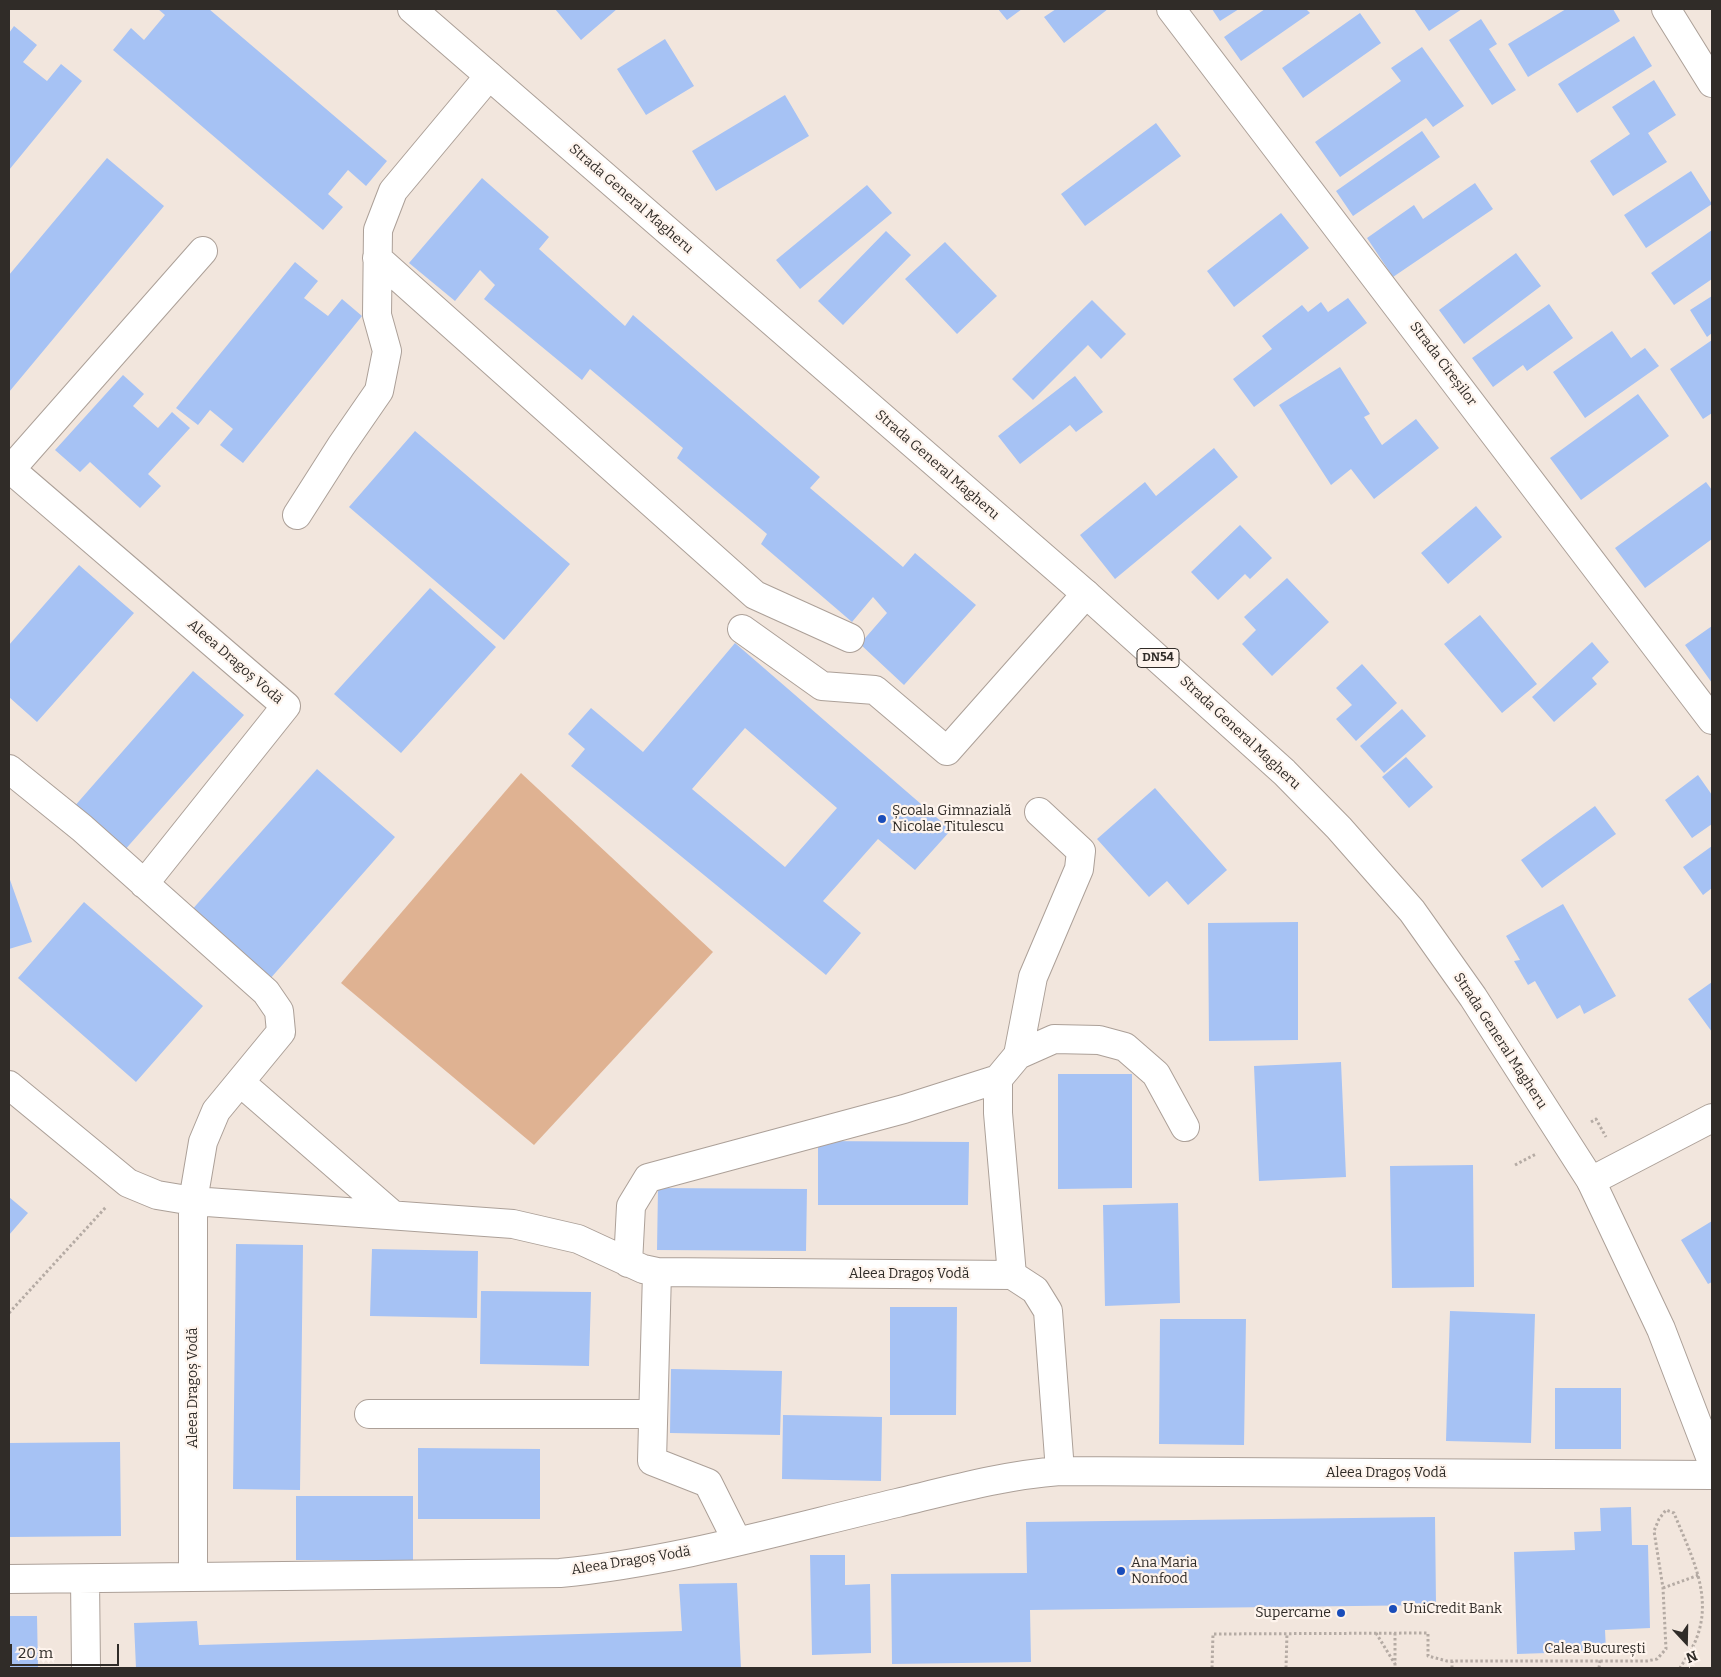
<!DOCTYPE html>
<meta charset="utf-8">
<style>
body{margin:0}
#map{position:relative;width:1721px;height:1677px;overflow:hidden;background:#f2e6dd;font-family:Bitter,serif}
canvas{display:block}
.frame{position:absolute;inset:0;border:10px solid #302c28;pointer-events:none}
.north{position:absolute;left:1661px;top:1617px;width:50px;height:50px;-webkit-text-stroke:4px #fef4ed;paint-order:stroke;rotate:159deg;font-size:14px;font-weight:700;line-height:20px;text-align:center;color:#302c28}
.north::after{content:'';display:block;margin:auto;width:18px;height:22px;background:#302c28;clip-path:polygon(50% 0,100% 100%,50% 72%,0 100%)}
.scale{position:absolute;left:10px;top:1644px;width:109px;height:22px;box-sizing:border-box;border:2px solid #302c28;border-top:0;padding-left:6px;font-size:15px;line-height:18px;white-space:nowrap;color:#302c28;-webkit-text-stroke:4px #fef4ed;paint-order:stroke}
</style>
<div id="map">
<canvas width="1721" height="1677"></canvas>
<div class="frame"></div>
<div class="north">N</div>
<div class="scale">20 m</div>
</div>
<script>
const c = document.querySelector('canvas').getContext('2d');
c.lineJoin = 'round';
function fill(path, color) {
  c.fillStyle = color;
  c.fill(path, 'evenodd');
}
function trace(path, color, width, dash) {
  c.strokeStyle = color;
  c.lineWidth = width;
  c.lineCap = dash ? 'butt' : 'round';
  c.setLineDash(dash || []);
  c.stroke(path);
}
function drawText(font, color, halo, rows, align = 'center') {
  c.font = font + ' Bitter,serif';
  c.lineWidth = 4.5;
  c.setLineDash([]);
  c.textBaseline = 'middle';
  c.strokeStyle = halo;
  c.fillStyle = color;
  for (const [text, x, y, turn = 0] of rows) {
    c.save();
    c.translate(x, y);
    c.rotate((+turn || 0) * Math.PI / 180);
    c.textAlign = isNaN(turn) ? turn : align;
    if (halo) c.strokeText(text, 0, 0);
    c.fillText(text, 0, 0);
    c.restore();
  }
}
fill(new Path2D(`
 M 521,773 L 713,952 L 534,1145 L 341,983 Z`), '#dfb292');
fill(new Path2D(`
 M 158,9 L 209,9 L 387,161 L 366,186 L 348,170 L 328,194 L 343,207 L 323,230 L 113,50 L 131,28 L 144,40 L 165,15 Z
 M 555,9 L 617,9 L 581,40 Z
 M 998,9 L 1022,9 L 1007,20 Z
 M 1056,9 L 1108,9 L 1064,43 L 1044,17 Z
 M 1212,9 L 1239,9 L 1220,21 Z
 M 1265,9 L 1306,9 L 1310,13 L 1241,61 L 1224,37 Z
 M 1414,9 L 1462,9 L 1429,31 Z
 M 1566,9 L 1613,9 L 1620,21 L 1528,77 L 1508,44 Z
 M 1360,13 L 1381,43 L 1303,98 L 1282,68 Z
 M 1481,19 L 1497,44 L 1489,49 L 1516,90 L 1492,105 L 1449,40 Z
 M 14,26 L 37,45 L 23,62 L 47,81 L 61,64 L 82,81 L 9,170 L 9,33 Z
 M 1634,36 L 1652,66 L 1577,113 L 1558,84 Z
 M 665,39 L 694,86 L 646,115 L 617,69 Z
 M 1422,47 L 1464,106 L 1433,127 L 1426,118 L 1340,177 L 1315,142 L 1401,81 L 1391,68 Z
 M 1654,80 L 1676,115 L 1648,133 L 1667,162 L 1613,196 L 1590,161 L 1630,134 L 1612,107 Z
 M 785,95 L 809,136 L 716,191 L 692,151 Z
 M 1156,123 L 1181,156 L 1085,226 L 1061,194 Z
 M 1422,131 L 1440,157 L 1353,216 L 1336,191 Z
 M 107,158 L 164,206 L 9,392 L 9,275 Z
 M 1691,171 L 1712,204 L 1646,248 L 1624,215 Z
 M 482,178 L 549,237 L 539,249 L 625,326 L 633,315 L 820,477 L 810,488 L 903,567 L 915,553 L 976,605 L 904,685 L 860,644 L 887,613 L 873,597 L 852,622 L 761,544 L 767,534 L 677,458 L 683,448 L 590,369 L 582,380 L 484,299 L 495,285 L 480,270 L 455,301 L 409,263 Z
 M 1475,183 L 1493,209 L 1393,277 L 1367,238 L 1414,205 L 1423,219 Z
 M 867,185 L 892,213 L 800,289 L 776,260 Z
 M 1281,213 L 1309,248 L 1234,307 L 1207,271 Z
 M 1712,230 L 1712,279 L 1674,305 L 1651,273 Z
 M 886,231 L 911,255 L 843,325 L 818,301 Z
 M 945,242 L 997,296 L 957,334 L 905,279 Z
 M 1516,253 L 1541,286 L 1464,344 L 1439,310 Z
 M 295,262 L 318,281 L 304,298 L 328,316 L 342,299 L 362,316 L 243,463 L 220,445 L 233,429 L 210,410 L 198,425 L 176,408 Z
 M 1712,296 L 1712,333 L 1707,337 L 1690,310 Z
 M 1348,298 L 1367,323 L 1254,407 L 1233,379 L 1272,349 L 1262,336 L 1302,305 L 1308,312 L 1321,302 L 1328,312 Z
 M 1092,300 L 1126,334 L 1101,359 L 1088,345 L 1033,400 L 1012,379 Z
 M 1549,304 L 1573,338 L 1527,371 L 1523,365 L 1493,387 L 1472,358 Z
 M 1612,331 L 1631,358 L 1645,348 L 1659,366 L 1585,418 L 1553,372 Z
 M 1712,340 L 1712,413 L 1703,419 L 1670,369 Z
 M 1340,367 L 1370,414 L 1364,417 L 1382,445 L 1416,419 L 1439,448 L 1374,499 L 1351,469 L 1331,485 L 1279,405 Z
 M 123,375 L 144,394 L 133,406 L 158,428 L 172,412 L 190,428 L 148,474 L 161,486 L 140,508 L 90,462 L 80,472 L 55,450 Z
 M 1075,376 L 1103,412 L 1076,432 L 1070,425 L 1020,464 L 998,436 Z
 M 1638,394 L 1669,436 L 1581,500 L 1550,458 Z
 M 415,431 L 570,564 L 504,640 L 349,507 Z
 M 1214,448 L 1238,477 L 1115,579 L 1080,535 L 1145,482 L 1156,496 Z
 M 1706,482 L 1712,490 L 1712,539 L 1645,588 L 1615,548 Z
 M 1476,506 L 1502,537 L 1448,584 L 1421,553 Z
 M 1240,525 L 1272,558 L 1250,579 L 1245,574 L 1218,600 L 1191,572 Z
 M 79,565 L 134,613 L 37,722 L 9,697 L 9,645 Z
 M 1287,578 L 1329,622 L 1272,676 L 1242,644 L 1256,630 L 1244,617 Z
 M 430,588 L 496,647 L 401,753 L 334,694 Z
 M 1480,615 L 1537,684 L 1502,713 L 1444,644 Z
 M 1712,626 L 1712,683 L 1685,645 Z
 M 1592,642 L 1609,662 L 1592,678 L 1597,684 L 1554,722 L 1532,697 Z
 M 735,643 L 951,830 L 915,870 L 878,839 L 823,901 L 861,933 L 826,975 L 571,766 L 585,749 L 568,734 L 591,708 L 643,752 ZM 745,728 L 837,808 L 785,867 L 692,789 Z
 M 1362,664 L 1397,703 L 1356,741 L 1336,719 L 1352,705 L 1336,688 Z
 M 193,671 L 244,715 L 123,852 L 73,808 Z
 M 1402,709 L 1426,736 L 1384,773 L 1360,746 Z
 M 1406,757 L 1433,787 L 1409,808 L 1382,777 Z
 M 317,769 L 395,837 L 269,980 L 190,912 Z
 M 1698,775 L 1712,795 L 1712,824 L 1692,838 L 1665,800 Z
 M 1155,788 L 1227,870 L 1188,905 L 1167,881 L 1149,897 L 1097,839 Z
 M 1595,806 L 1616,834 L 1542,888 L 1521,860 Z
 M 1712,846 L 1712,888 L 1703,895 L 1683,867 Z
 M 9,877 L 32,942 L 9,949 Z
 M 84,902 L 203,1006 L 136,1082 L 18,978 Z
 M 1563,904 L 1616,996 L 1584,1014 L 1580,1005 L 1557,1019 L 1535,981 L 1528,985 L 1514,961 L 1520,960 L 1506,936 Z
 M 1298,922 L 1298,1040 L 1209,1041 L 1208,923 Z
 M 1712,982 L 1712,1032 L 1688,999 Z
 M 1341,1062 L 1346,1177 L 1259,1181 L 1254,1066 Z
 M 1058,1074 L 1132,1074 L 1132,1188 L 1058,1189 Z
 M 818,1141 L 969,1142 L 968,1205 L 818,1205 Z
 M 1473,1165 L 1474,1287 L 1392,1288 L 1390,1166 Z
 M 658,1188 L 807,1189 L 806,1251 L 657,1250 Z
 M 9,1197 L 28,1213 L 9,1235 Z
 M 1178,1203 L 1180,1303 L 1105,1306 L 1103,1205 Z
 M 1712,1221 L 1712,1282 L 1708,1284 L 1681,1240 Z
 M 236,1244 L 303,1245 L 300,1490 L 233,1489 Z
 M 372,1249 L 478,1251 L 477,1318 L 370,1316 Z
 M 481,1291 L 591,1292 L 589,1366 L 480,1364 Z
 M 890,1307 L 957,1307 L 956,1415 L 890,1415 Z
 M 1450,1311 L 1535,1314 L 1531,1443 L 1446,1441 Z
 M 1160,1319 L 1246,1319 L 1244,1445 L 1159,1444 Z
 M 671,1369 L 782,1371 L 780,1435 L 670,1433 Z
 M 1555,1388 L 1621,1388 L 1621,1449 L 1555,1449 Z
 M 783,1415 L 882,1417 L 881,1481 L 782,1479 Z
 M 120,1442 L 121,1536 L 9,1537 L 9,1443 Z
 M 418,1448 L 540,1449 L 540,1519 L 418,1519 Z
 M 296,1496 L 413,1496 L 413,1560 L 296,1560 Z
 M 1631,1507 L 1632,1545 L 1648,1545 L 1650,1628 L 1605,1630 L 1606,1651 L 1517,1654 L 1514,1552 L 1575,1550 L 1574,1532 L 1601,1531 L 1600,1508 Z
 M 1435,1517 L 1436,1605 L 1030,1610 L 1031,1662 L 892,1664 L 891,1574 L 1027,1573 L 1026,1522 Z
 M 810,1555 L 845,1555 L 845,1585 L 870,1584 L 871,1653 L 812,1655 Z
 M 737,1583 L 741,1668 L 136,1668 L 134,1623 L 197,1621 L 199,1645 L 682,1631 L 679,1584 Z
 M 9,1616 L 37,1616 L 38,1668 L 9,1668 Z`), '#a6c2f4');
const minor = new Path2D(`
 M 1171,9 L 1712,720
 M 1666,9 L 1712,83
 M 377,258 L 755,595 L 850,638
 M 9,468 L 286,706 L 144,884
 M 11,469 L 203,251
 M 297,515 L 341,446 L 379,391 L 387,351 L 377,315 L 378,230 L 393,191 L 489,76
 M 742,629 L 822,686 L 875,690 L 947,751 L 1086,594
 M 9,769 L 82,828 L 266,992 L 279,1011 L 281,1032 L 216,1111 L 203,1142 L 193,1201 L 193,1576
 M 1018,1055 L 1033,977 L 1079,869 L 1081,851 L 1039,812
 M 240,1082 L 393,1215
 M 9,1085 L 128,1183 L 157,1195 L 193,1201 L 513,1224 L 578,1239 L 643,1269 L 657,1272 L 1012,1275 L 1035,1290 L 1048,1311 L 1060,1471
 M 1591,1181 L 1712,1118
 M 628,1263 L 631,1206 L 648,1178 L 904,1109 L 998,1079
 M 657,1272 L 652,1461 L 708,1483 L 737,1541
 M 1012,1275 L 998,1113 L 998,1079 L 1018,1055 L 1054,1039 L 1099,1040 L 1125,1047 L 1156,1074 L 1185,1127
 M 369,1414 L 653,1414
 M 9,1579 L 560,1573 C 674,1562 786,1529 897,1503 C 951,1490 1005,1475 1060,1471 L 1712,1475
 M 85,1579 L 86,1668`);
const major = new Path2D(`
 M 412,9 L 1086,594 L 1284,772 L 1339,828 L 1412,911 L 1473,997 L 1591,1181 L 1661,1329 L 1712,1462`);
trace(minor, '#aca098', 30);
trace(major, '#aca098', 30);
trace(new Path2D(`
 M 1591,1122 L 1596,1119 L 1606,1137
 M 1515,1165 L 1536,1154
 M 9,1313 L 106,1207
 M 1663,1588 L 1699,1575
 M 1376,1633 L 1395,1664
 M 1395,1633 L 1395,1668
 M 1212,1668 L 1213,1634 L 1428,1633 L 1428,1656 L 1447,1661 L 1647,1661 L 1657,1659 L 1666,1649 L 1663,1588 L 1654,1531 L 1659,1519 L 1666,1510 L 1674,1513 C 1690,1553 1713,1594 1697,1637 C 1693,1648 1686,1658 1680,1668
 M 1286,1668 L 1287,1633
 M 1452,1668 L 1452,1661
 M 1599,1668 L 1600,1660`), '#b5aba4', 3, [2.5, 2.5]);
trace(minor, '#fff', 28);
trace(major, '#fff', 28);
for (const [x, y, r, color] of [
 [882,819,5,"#1a4dba"],
 [1121,1571,5,"#1a4dba"],
 [1393,1609,5,"#1a4dba"],
 [1341,1613,5,"#1a4dba"]
]) {
  const dot = new Path2D();
  dot.arc(x, y, r, 0, 2 * Math.PI);
  c.fillStyle = color;
  c.fill(dot);
  trace(dot, '#fef4ed', 2);
}
for (const [x, y, w] of [
 [1158,658,42]
]) {
  const box = new Path2D();
  box.roundRect(x - w / 2, y - 9.5, w, 19, 4);
  c.fillStyle = '#fef4ed';
  c.fill(box);
  trace(box, '#302c28', 1);
}
drawText('bold 12px', '#302c28', null, [
 ["DN54",1158,658]
]);
drawText('14px', '#302c28', '#fef4ed', [
 ["Strada General Magheru",631,199,41],
 ["Strada Cireșilor",1443,364,53],
 ["Strada General Magheru",937,465,41],
 ["Aleea Dragoș Vodă",235,662,41],
 ["Strada General Magheru",1240,733,43],
 ["Strada General Magheru",1500,1041,57],
 ["Aleea Dragoș Vodă",909,1274],
 ["Aleea Dragoș Vodă",193,1388,-90],
 ["Aleea Dragoș Vodă",1386,1473],
 ["Aleea Dragoș Vodă",631,1561,-9],
 ["Calea București",1595,1649]
]);
drawText('14px', '#302c28', '#fef4ed', [
 ["Școala Gimnazială",892,811],
 ["Nicolae Titulescu",892,827],
 ["Ana Maria",1131,1563],
 ["Nonfood",1131,1579],
 ["UniCredit Bank",1403,1609],
 ["Supercarne",1331,1613,"right"]
], 'left');
</script>
